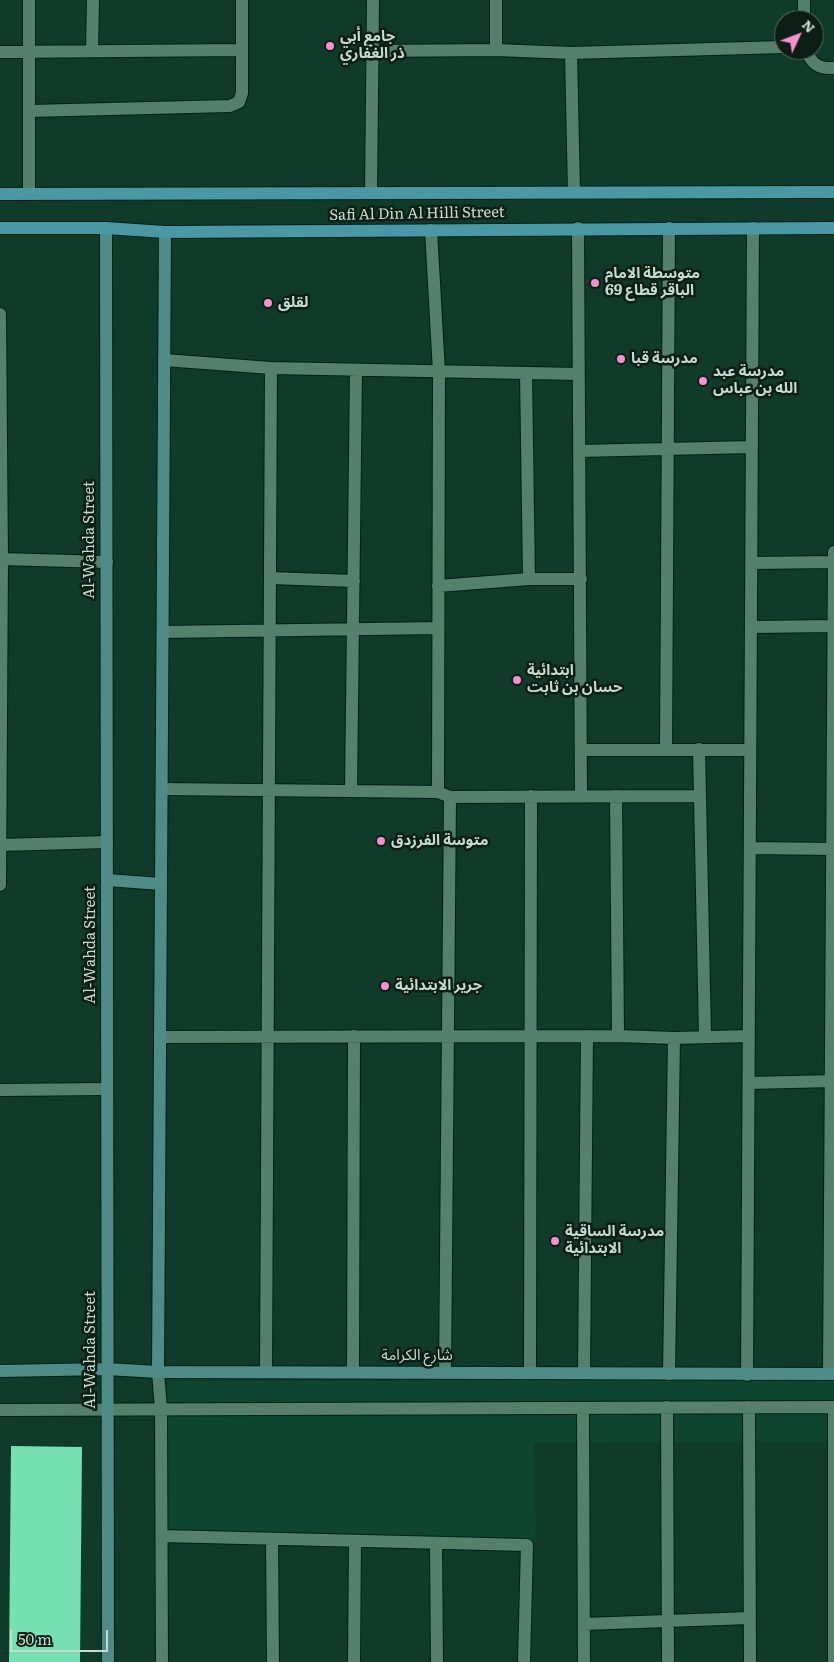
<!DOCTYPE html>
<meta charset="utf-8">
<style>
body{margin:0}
#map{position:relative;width:834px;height:1662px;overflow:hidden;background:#103b2a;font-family:Literata,serif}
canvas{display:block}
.north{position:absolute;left:774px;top:10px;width:50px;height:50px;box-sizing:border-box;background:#0d1e16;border:1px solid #576a60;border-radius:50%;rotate:47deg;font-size:14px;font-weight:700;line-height:20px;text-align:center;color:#c5dbcf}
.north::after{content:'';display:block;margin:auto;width:18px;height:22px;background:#f690cf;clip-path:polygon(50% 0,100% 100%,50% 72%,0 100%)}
.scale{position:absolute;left:10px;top:1630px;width:98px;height:22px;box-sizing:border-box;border:2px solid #c5dbcf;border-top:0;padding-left:6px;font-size:15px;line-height:18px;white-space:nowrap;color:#c5dbcf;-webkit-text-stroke:4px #0d1e16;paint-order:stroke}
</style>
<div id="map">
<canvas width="834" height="1662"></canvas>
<div class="north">N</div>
<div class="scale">50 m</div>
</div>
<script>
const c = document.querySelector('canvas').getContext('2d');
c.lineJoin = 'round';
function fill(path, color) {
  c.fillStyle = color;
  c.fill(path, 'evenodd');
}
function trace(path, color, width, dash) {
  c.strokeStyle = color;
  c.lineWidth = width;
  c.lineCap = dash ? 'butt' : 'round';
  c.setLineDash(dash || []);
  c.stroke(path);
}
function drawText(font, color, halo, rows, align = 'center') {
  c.font = font + ' Literata,"Noto Sans Arabic",serif';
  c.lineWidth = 5;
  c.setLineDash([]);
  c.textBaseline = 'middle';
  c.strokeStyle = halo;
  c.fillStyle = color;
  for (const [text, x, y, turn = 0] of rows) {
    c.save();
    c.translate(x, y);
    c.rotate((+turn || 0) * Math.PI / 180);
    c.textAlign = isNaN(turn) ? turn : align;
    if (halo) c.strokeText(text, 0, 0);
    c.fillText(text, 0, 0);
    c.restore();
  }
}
fill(new Path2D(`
 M 834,1379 L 834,1441 L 534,1443 L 536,1542 L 168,1531 L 167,1381 Z`), '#0d4530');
fill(new Path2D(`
 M 11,1446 L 82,1447 L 80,1662 L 9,1662 Z`), '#77e0b2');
const street = new Path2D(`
 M 29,0 L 29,193
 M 496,0 L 496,50
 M 804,0 L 804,20
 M 806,50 C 812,64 818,69 834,68
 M 92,51 L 93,0
 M 373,51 L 496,50 L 571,53 L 784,47
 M 0,52 L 242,50
 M 571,53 L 574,192
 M 30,111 L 230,106 L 239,102 L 242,93 L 242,0
 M 371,193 L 373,0
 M 578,228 L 581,796
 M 431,230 L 439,372 L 438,792
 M 0,314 L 2,559 L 0,885
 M 164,360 L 271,368 L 579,374
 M 526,373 L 529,579
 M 579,451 L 752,447
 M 0,559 L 107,562
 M 751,563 L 834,562
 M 270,578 L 354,581
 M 438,586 L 529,579 L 581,579
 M 752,627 L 834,626
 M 163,632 L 438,628
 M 699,749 L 705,1036
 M 581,750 L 750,750
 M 666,750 L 669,228
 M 162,789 L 438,792 L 450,797 L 699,796
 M 351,791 L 356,370
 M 616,796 L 618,1036
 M 0,845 L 107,842
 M 750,848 L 834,849
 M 160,1037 L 618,1036 L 674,1038 L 749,1036
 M 749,1083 L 834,1081
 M 0,1090 L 107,1089
 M 266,1371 L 271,368
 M 158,1372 L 161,1409 L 162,1662
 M 353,1372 L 354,1036
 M 445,1373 L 450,797
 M 530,1373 L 531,796
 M 584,1373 L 587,1036
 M 669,1374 L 674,1038
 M 829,1374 L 834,552
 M 747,1375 L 753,228
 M 667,1407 L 668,1662
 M 749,1407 L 750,1662
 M 583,1408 L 584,1662
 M 0,1410 L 834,1407
 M 162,1536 L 527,1545 L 524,1662
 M 272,1539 L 273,1662
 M 436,1543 L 437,1662
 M 584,1624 L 750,1618
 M 354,1662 L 355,1541
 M 834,1662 L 834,1407`);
const secondary = new Path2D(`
 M 106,228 L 108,1662
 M 107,880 L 161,884
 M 0,1371 L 107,1369 L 158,1372 L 834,1374
 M 158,1372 L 165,232`);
const primary = new Path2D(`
 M 0,194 L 834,192
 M 0,228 L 106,228 L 165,232 L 834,228`);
trace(street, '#012114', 14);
trace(secondary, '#012114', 14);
trace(primary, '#012114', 14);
trace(street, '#55806b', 12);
trace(secondary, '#4f8c87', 12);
trace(primary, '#4a98a3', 12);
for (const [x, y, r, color] of [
 [330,46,5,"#f690cf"],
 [595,283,5,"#f690cf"],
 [268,303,5,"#f690cf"],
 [621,359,5,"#f690cf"],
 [703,381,5,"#f690cf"],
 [517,680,5,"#f690cf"],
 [381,841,5,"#f690cf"],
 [385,986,5,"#f690cf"],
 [555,1241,5,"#f690cf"]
]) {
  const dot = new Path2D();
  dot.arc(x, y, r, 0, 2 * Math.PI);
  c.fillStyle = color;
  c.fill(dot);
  trace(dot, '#0d1e16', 2);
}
drawText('bold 15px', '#c5dbcf', '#0d1e16', [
 ["جامع أبي",340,37],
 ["ذر الغفاري",340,54],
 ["متوسطة الامام",605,274],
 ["الباقر قطاع 69",605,291],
 ["لقلق",278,303],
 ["مدرسة قبا",631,359],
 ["مدرسة عبد",713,372],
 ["الله بن عباس",713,389],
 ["ابتدائية",527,671],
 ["حسان بن ثابت",527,688],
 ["متوسة الفرزدق",391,841],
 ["جرير الابتدائية",395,986],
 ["مدرسة الساقية",565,1232],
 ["الابتدائية",565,1249]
], 'left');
drawText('15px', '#c5dbcf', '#0d1e16', [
 ["Safi Al Din Al Hilli Street",417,214,-1],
 ["Al-Wahda Street",90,540,-90],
 ["Al-Wahda Street",91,945,-90],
 ["Al-Wahda Street",91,1350,-90],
 ["شارع الكرامة",417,1356]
]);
</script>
